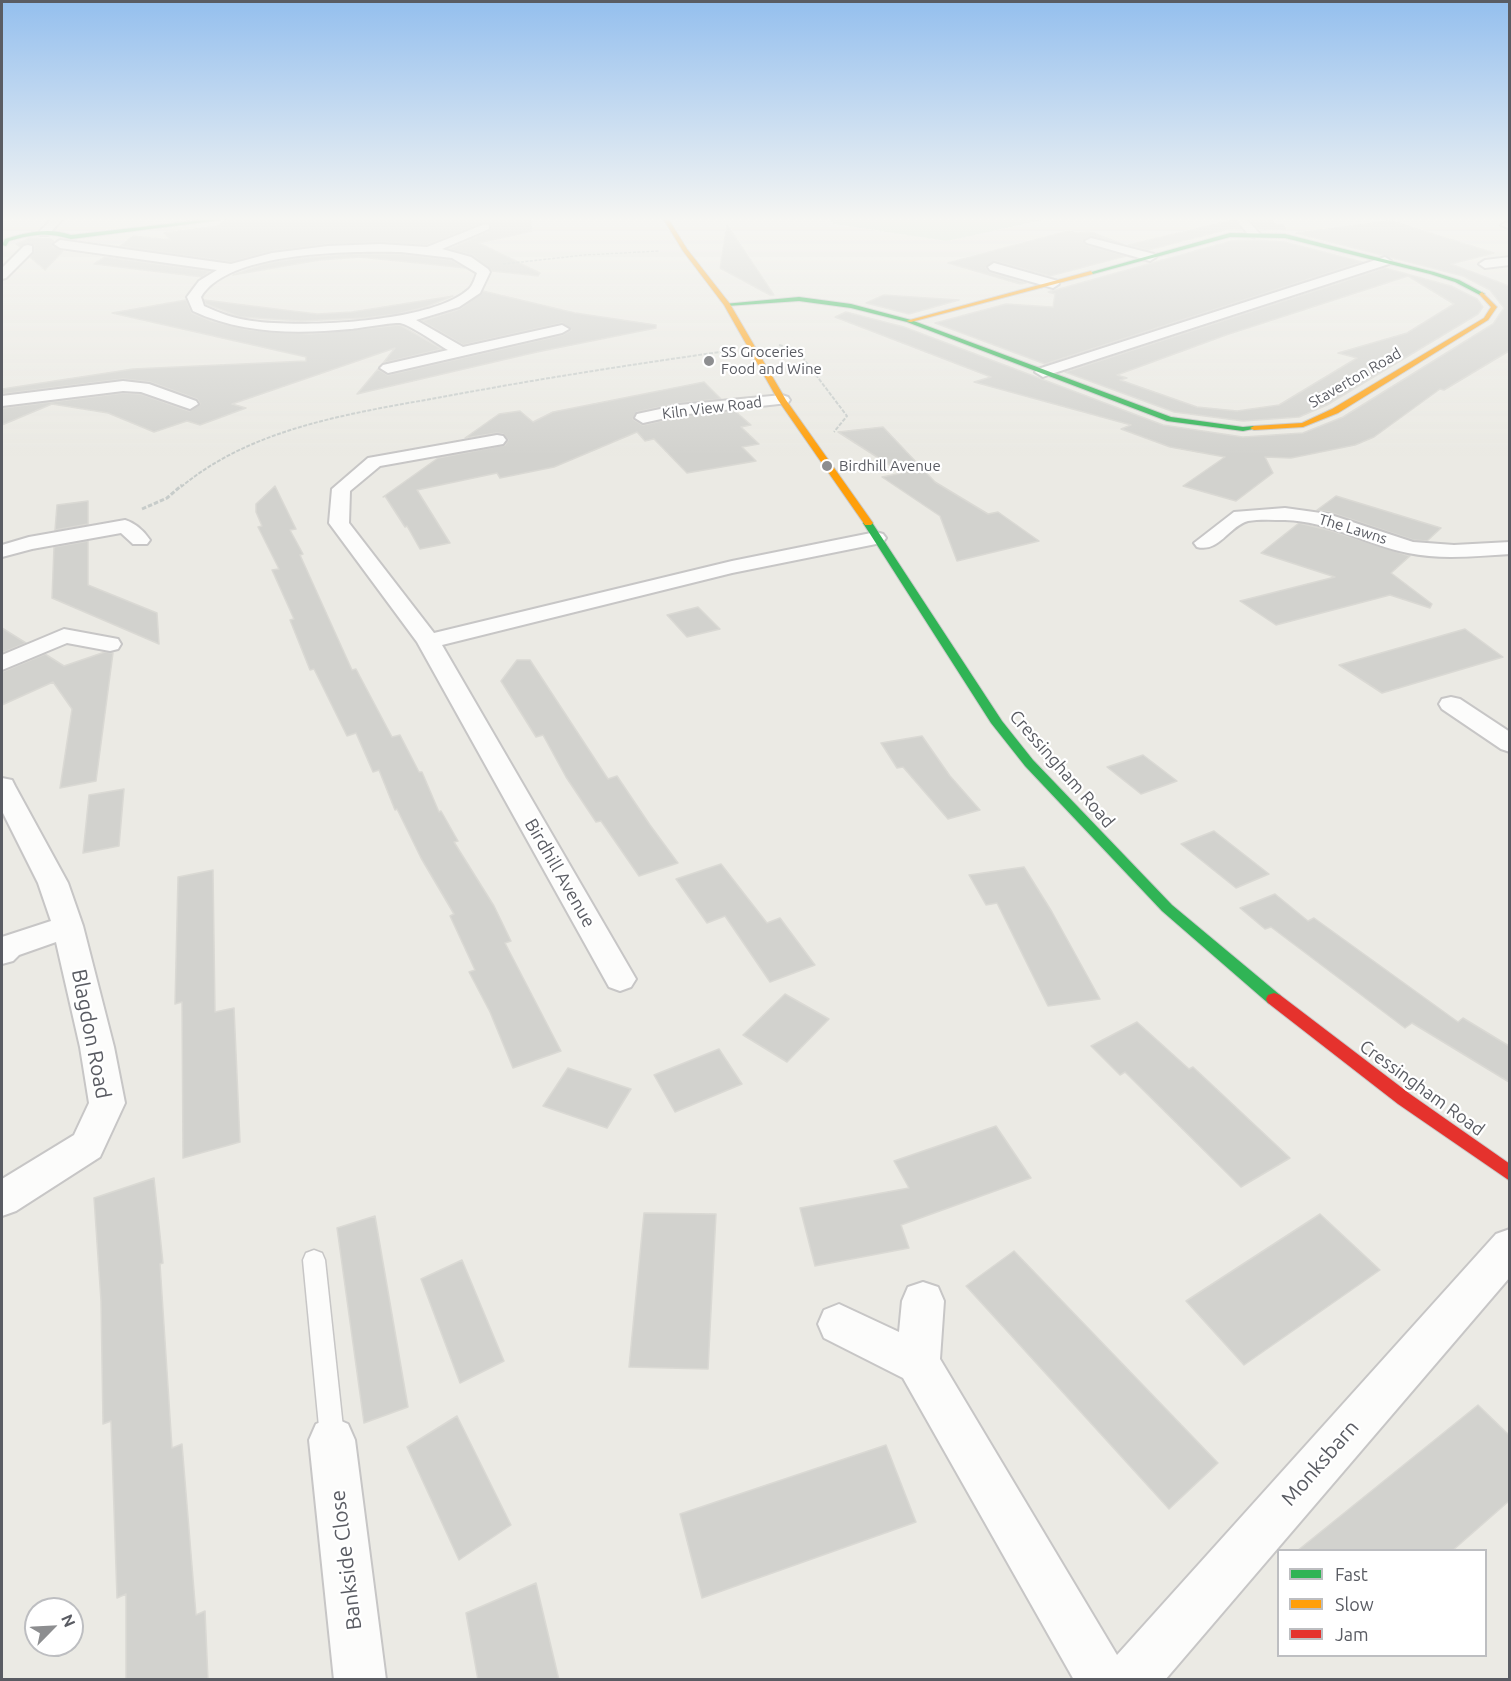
<!DOCTYPE html>
<style>
body{margin:0}
#map{position:relative;width:1511px;height:1681px;overflow:hidden;background:#ebeae4;font-family:Ubuntu,sans-serif}
canvas{display:block}
.frame{position:absolute;inset:0;border:3px solid #5a5c63;pointer-events:none}
.legend{position:absolute;left:1277px;top:1549px;width:210px;height:108px;box-sizing:border-box;background:#fff;border:2px solid #bdbec1;margin:0;padding:8px 10px;list-style:none;font-size:18px;color:#5a5c63}
.legend li{display:flex;align-items:center;gap:12px;height:30px}
.legend b{width:30px;border:2px solid #bdbec1}
.north{position:absolute;left:24px;top:1597px;width:60px;height:60px;box-sizing:border-box;background:#fff;border:2px solid #bdbec1;border-radius:50%;rotate:66deg;font-size:16px;font-weight:700;line-height:24px;text-align:center;color:#5a5c63}
.north::after{content:'';display:block;margin:auto;width:21px;height:27px;background:#8d8e90;clip-path:polygon(50% 0,100% 100%,50% 72%,0 100%)}
</style>
<div id="map">
<canvas width="1511" height="1681"></canvas>
<div class="frame"></div>
<ul class="legend">
<li><b style="height:8px;background:#30b455"></b>Fast</li>
<li><b style="height:8px;background:#ff9f0a"></b>Slow</li>
<li><b style="height:8px;background:#e5322d"></b>Jam</li>
</ul>
<div class="north">N</div>
</div>
<script>
const c = document.querySelector('canvas').getContext('2d');
c.lineJoin = 'round';
function fill(path, color) {
  c.fillStyle = color;
  c.fill(path, 'evenodd');
}
function trace(path, color, width, dash) {
  c.strokeStyle = color;
  c.lineWidth = width;
  c.lineCap = dash ? 'butt' : 'round';
  c.setLineDash(dash || []);
  c.stroke(path);
}
function drawText(font, color, halo, rows, align = 'center') {
  c.font = font + ' Ubuntu,sans-serif';
  c.lineWidth = 4.5;
  c.setLineDash([]);
  c.textBaseline = 'middle';
  c.strokeStyle = halo;
  c.fillStyle = color;
  for (const [text, x, y, turn = 0] of rows) {
    c.save();
    c.translate(x, y);
    c.rotate((+turn || 0) * Math.PI / 180);
    c.textAlign = isNaN(turn) ? turn : align;
    if (halo) c.strokeText(text, 0, 0);
    c.fillText(text, 0, 0);
    c.restore();
  }
}
fill(new Path2D(`
 M 830,220 L 1042,220 L 947,241 L 834,224 Z`), '#d1e8d2');
const building = new Path2D(`
 M 226,220 L 530,220 L 532,231 L 479,243 L 540,273 L 538,276 L 492,271 L 472,255 L 449,249 L 490,231 L 491,224 L 486,222 L 427,245 L 380,242 L 328,244 L 272,251 L 231,262 L 120,246 L 133,236 L 171,240 L 164,233 L 218,226 Z
 M 1234,220 L 1241,229 L 1229,229 L 1148,250 L 1128,245 Z
 M 1250,220 L 1272,220 L 1274,224 L 1283,225 L 1286,230 L 1259,229 Z
 M 1391,221 L 1494,253 L 1451,264 L 1509,286 L 1509,351 L 1444,390 L 1440,389 L 1374,437 L 1355,445 L 1291,458 L 1265,457 L 1273,473 L 1236,501 L 1183,486 L 1225,457 L 1170,447 L 1121,429 L 1131,425 L 974,382 L 991,377 L 835,317 L 846,312 L 904,327 L 1163,425 L 1243,437 L 1303,433 L 1343,417 L 1493,324 L 1504,308 L 1490,290 L 1463,276 L 1296,233 Z
 M 727,225 L 774,295 L 770,295 L 720,268 Z
 M 1068,231 L 1078,233 L 1090,232 L 1123,244 L 1092,236 L 1083,241 L 1086,245 L 1126,256 L 1050,276 L 995,261 L 986,267 L 989,272 L 1026,283 L 1020,284 L 948,263 Z
 M 30,238 L 51,239 L 54,241 L 53,246 L 63,251 L 45,270 L 30,257 L 34,252 L 34,245 L 27,243 L 20,247 L 16,244 Z
 M 1254,240 L 1285,242 L 1362,262 L 1045,364 L 935,323 L 1006,304 L 1053,307 L 1055,294 L 1048,292 L 1231,241 Z
 M 353,254 L 401,254 L 451,260 L 465,268 L 360,257 L 320,260 L 233,275 L 264,264 L 293,259 Z
 M 105,257 L 210,271 L 202,277 L 94,264 Z
 M 1385,268 L 1451,286 L 1477,299 L 1483,307 L 1478,314 L 1327,405 L 1299,417 L 1243,421 L 1174,412 L 1065,372 ZM 1408,276 L 1454,304 L 1407,333 L 1338,353 L 1357,358 L 1279,405 L 1237,411 L 1197,407 L 1120,380 L 1127,378 L 1117,375 L 1226,335 Z
 M 483,291 L 575,313 L 656,325 L 656,328 L 537,352 L 357,394 L 378,369 L 388,375 L 562,335 L 571,330 L 562,323 L 463,345 L 422,321 L 460,309 Z
 M 884,295 L 959,300 L 909,314 L 866,303 Z
 M 453,296 L 426,307 L 397,314 L 365,318 L 301,321 L 240,317 L 206,304 L 204,300 L 317,314 L 352,312 Z
 M 186,300 L 192,313 L 211,321 L 250,330 L 310,334 L 400,325 L 442,349 L 383,363 L 395,348 L 232,404 L 246,408 L 200,425 L 187,421 L 154,432 L 108,413 L 52,404 L 2,425 L 2,408 L 123,393 L 141,394 L 189,411 L 200,404 L 197,399 L 150,382 L 123,379 L 2,394 L 2,389 L 133,369 L 306,361 L 306,357 L 112,313 Z
 M 704,382 L 721,399 L 679,403 L 637,412 L 633,419 L 643,425 L 679,417 L 735,411 L 751,425 L 741,427 L 759,444 L 742,447 L 756,461 L 687,473 L 654,439 L 645,441 L 637,432 L 554,467 L 500,478 L 497,473 L 417,490 L 450,543 L 420,549 L 407,526 L 405,527 L 385,496 L 383,497 L 438,458 L 505,445 L 508,440 L 503,434 L 497,433 L 465,438 L 499,414 L 520,411 L 533,422 L 553,412 Z
 M 883,427 L 935,482 L 988,514 L 998,512 L 1039,541 L 957,561 L 940,516 L 882,477 L 902,473 L 838,432 Z
 M 275,486 L 296,529 L 290,530 L 303,554 L 300,555 L 352,670 L 356,669 L 392,737 L 400,735 L 419,772 L 422,772 L 439,812 L 441,811 L 458,841 L 454,842 L 494,906 L 511,941 L 505,943 L 561,1051 L 513,1068 L 490,1012 L 469,972 L 475,970 L 450,916 L 454,914 L 421,858 L 397,809 L 395,810 L 379,770 L 373,772 L 356,733 L 347,736 L 314,669 L 310,670 L 290,620 L 294,619 L 272,570 L 279,569 L 258,527 L 262,526 L 256,512 L 256,504 Z
 M 1336,496 L 1441,528 L 1427,541 L 1413,540 L 1329,512 L 1317,510 Z
 M 88,501 L 88,524 L 55,530 L 57,505 Z
 M 1299,523 L 1332,531 L 1410,556 L 1391,573 L 1432,604 L 1430,608 L 1390,595 L 1276,625 L 1240,601 L 1335,577 L 1261,553 Z
 M 88,541 L 88,585 L 157,613 L 159,644 L 52,598 L 54,547 Z
 M 698,607 L 720,629 L 687,637 L 667,615 Z
 M 2,628 L 26,643 L 2,653 Z
 M 1465,629 L 1503,657 L 1382,693 L 1339,665 Z
 M 105,652 L 113,653 L 96,781 L 60,788 L 72,709 L 53,682 L 2,705 L 2,672 L 45,654 L 64,666 Z
 M 517,660 L 530,660 L 608,779 L 617,776 L 650,825 L 678,863 L 639,876 L 601,821 L 596,822 L 566,777 L 543,735 L 536,737 L 501,681 Z
 M 922,736 L 950,776 L 980,810 L 948,819 L 903,767 L 897,768 L 881,743 Z
 M 1143,755 L 1177,781 L 1141,794 L 1107,767 Z
 M 124,789 L 119,846 L 83,853 L 89,795 Z
 M 1214,831 L 1269,874 L 1236,888 L 1181,844 Z
 M 721,864 L 767,923 L 780,918 L 815,965 L 770,982 L 725,916 L 707,923 L 676,879 Z
 M 1024,867 L 1052,912 L 1100,999 L 1048,1006 L 997,903 L 986,905 L 969,875 Z
 M 213,870 L 215,1012 L 234,1008 L 240,1142 L 183,1158 L 182,1002 L 175,1004 L 178,877 Z
 M 1275,894 L 1308,921 L 1314,918 L 1458,1022 L 1463,1018 L 1509,1046 L 1509,1082 L 1412,1023 L 1405,1028 L 1271,927 L 1265,929 L 1240,908 Z
 M 785,994 L 829,1019 L 787,1062 L 743,1035 Z
 M 1137,1022 L 1189,1069 L 1193,1067 L 1290,1158 L 1241,1187 L 1125,1072 L 1120,1075 L 1091,1046 Z
 M 719,1049 L 742,1084 L 675,1112 L 654,1075 Z
 M 568,1068 L 631,1089 L 607,1128 L 543,1106 Z
 M 996,1126 L 1031,1178 L 901,1225 L 909,1248 L 815,1266 L 800,1208 L 909,1188 L 894,1161 Z
 M 154,1178 L 163,1263 L 160,1264 L 172,1448 L 182,1444 L 196,1615 L 205,1611 L 208,1680 L 126,1680 L 126,1594 L 117,1598 L 111,1421 L 103,1424 L 101,1301 L 94,1198 Z
 M 644,1213 L 716,1214 L 708,1369 L 629,1367 Z
 M 1320,1214 L 1380,1270 L 1244,1365 L 1186,1301 Z
 M 375,1216 L 408,1407 L 364,1423 L 337,1228 Z
 M 1014,1251 L 1218,1463 L 1169,1509 L 966,1286 Z
 M 462,1260 L 504,1361 L 460,1383 L 421,1279 Z
 M 1478,1405 L 1509,1435 L 1509,1501 L 1452,1551 L 1297,1551 Z
 M 457,1416 L 511,1525 L 459,1560 L 407,1447 Z
 M 886,1445 L 916,1522 L 702,1598 L 680,1514 Z
 M 536,1583 L 559,1680 L 478,1680 L 466,1613 Z`);
fill(building, '#d2d2ce');
trace(building, '#dad9d4', 1.5);
const lane = new Path2D(`
 M 314,1250 L 322,1253 L 325,1260 L 344,1437 L 340,1445 L 332,1449 L 324,1445 L 320,1437 L 303,1260 L 306,1253 Z`);
const street = new Path2D(`
 M 51,220 L 62,220 L 48,235 L 40,235 L 40,231 Z
 M 1236,220 L 1247,220 L 1260,234 L 1254,237 L 1250,236 Z
 M 1507,222 L 1510,222 L 1510,229 L 1501,225 Z
 M 485,224 L 489,225 L 489,229 L 442,249 L 471,257 L 488,269 L 490,272 L 480,293 L 459,307 L 416,320 L 463,347 L 562,325 L 569,329 L 562,333 L 388,373 L 380,368 L 383,365 L 448,350 C 439,345 409,324 400,323 C 393,322 361,328 350,329 C 297,334 242,334 193,311 L 187,297 L 199,281 L 217,270 L 60,248 L 54,244 L 60,240 L 231,264 L 272,253 L 328,246 L 380,244 L 427,247 ZM 401,252 L 452,258 L 477,273 C 475,278 473,285 469,289 C 432,323 301,328 252,321 C 235,319 219,313 204,306 L 201,297 C 228,251 352,251 401,252 Z
 M 1091,238 L 1154,254 L 1156,257 L 1150,261 L 1087,243 L 1085,241 Z
 M 28,245 L 32,246 L 32,252 L 6,278 L 2,279 L 2,268 L 24,246 Z
 M 1385,257 L 1391,261 L 1389,264 L 1048,375 L 1043,377 L 1035,372 L 1038,369 Z
 M 1510,257 L 1510,265 L 1485,268 L 1479,264 L 1485,260 Z
 M 994,263 L 1058,281 L 1059,284 L 1053,288 L 990,270 L 988,267 Z
 M 123,381 L 149,384 L 196,401 L 198,404 L 190,409 L 141,392 L 123,391 L 2,406 L 2,396 Z
 M 782,395 L 788,397 L 790,400 L 788,403 L 679,415 L 643,423 L 635,418 L 637,414 L 679,405 Z
 M 497,435 L 503,436 L 506,440 L 503,444 L 380,466 L 350,491 L 349,523 L 434,633 L 732,561 L 876,532 L 883,534 L 886,538 L 883,542 L 876,544 L 732,573 L 442,645 L 636,979 L 631,987 L 620,991 L 609,987 L 417,642 L 329,523 L 332,489 L 368,458 Z
 M 1285,508 L 1328,514 L 1413,542 L 1454,545 L 1510,542 L 1510,554 C 1476,556 1441,560 1408,553 C 1366,545 1329,521 1285,520 C 1273,520 1259,519 1248,521 C 1229,526 1219,553 1197,547 L 1194,543 L 1234,512 Z
 M 125,520 C 135,523 144,531 150,540 L 147,544 L 133,544 L 121,533 L 32,549 L 2,557 L 2,545 L 29,537 Z
 M 64,629 L 118,639 L 121,644 L 118,649 L 110,651 L 67,643 L 2,670 L 2,655 Z
 M 1451,697 L 1460,699 L 1510,732 L 1510,752 L 1501,749 L 1442,709 L 1439,704 L 1442,699 Z
 M 2,778 L 12,780 L 15,786 L 68,883 L 83,926 L 114,1047 L 125,1103 L 100,1157 L 16,1211 L 2,1216 L 2,1179 L 74,1135 L 89,1103 L 80,1047 L 56,942 L 19,955 L 13,961 L 2,964 L 2,937 L 51,921 L 38,883 L 2,811 Z
 M 1510,1229 L 1510,1277 L 1165,1680 L 1074,1680 L 903,1378 L 824,1338 L 818,1324 L 824,1310 L 839,1304 L 899,1332 L 902,1301 L 908,1287 L 923,1282 L 938,1287 L 944,1301 L 940,1359 L 1117,1655 L 1496,1234 Z
 M 332,1417 L 348,1424 L 355,1440 L 386,1680 L 334,1680 L 309,1440 L 316,1424 Z`);
const fast = new Path2D(`
 M 203,220 L 220,220 L 71,239 C 49,232 31,234 9,241 L 6,246 L 2,245 L 5,239 C 27,232 49,227 71,235 Z
 M 1230,233 L 1285,234 L 1434,272 L 1459,280 L 1485,294 L 1480,295 L 1455,282 L 1430,274 L 1285,238 L 1230,237 L 1093,274 L 1088,273 Z
 M 799,297 L 851,304 L 911,320 L 1171,417 L 1243,427 L 1254,426 L 1258,428 L 1243,431 L 1167,421 L 907,322 L 851,308 L 799,301 L 727,306 L 724,304 Z
 M 865,521 L 871,521 L 1002,721 L 1033,760 L 1172,905 L 1280,995 L 1282,999 L 1280,1003 L 1274,1005 L 1268,1003 L 1162,911 L 1025,766 L 991,723 L 863,523 Z`);
const slow = new Path2D(`
 M 664,220 L 669,220 L 687,249 L 730,304 L 786,400 L 873,523 L 871,525 L 865,525 L 778,400 L 724,305 L 683,251 Z
 M 1091,271 L 1093,274 L 911,322 L 906,321 Z
 M 1482,292 L 1497,307 L 1488,320 L 1338,413 L 1303,427 L 1254,430 L 1250,428 L 1254,426 L 1302,423 L 1332,409 L 1484,318 L 1491,307 L 1479,294 Z`);
const jam = new Path2D(`
 M 1274,993 L 1280,995 L 1410,1094 L 1510,1164 L 1510,1181 L 1398,1104 L 1268,1003 L 1266,999 L 1268,995 Z`);
trace(lane, '#c7c6c6', 3);
trace(street, '#c7c6c6', 4);
trace(fast, '#c9c9c9', 2);
trace(slow, '#c9c9c9', 2);
trace(jam, '#c9c9c9', 2);
trace(new Path2D(`
 M 503,264 L 584,255 L 660,251`), '#c7ccca', 1.5, [3, 1.5]);
trace(new Path2D(`
 M 779,345 L 797,350 L 847,416 L 834,432
 M 181,487 C 255,425 361,412 453,395 C 544,378 635,364 727,351`), '#c7ccca', 2, [4, 1.5]);
trace(new Path2D(`
 M 142,509 L 167,498 L 182,485`), '#c7ccca', 3, [4.5, 2]);
fill(lane, '#fcfcfb');
fill(street, '#fcfcfb');
fill(fast, '#30b455');
fill(slow, '#ff9f0a');
fill(jam, '#e5322d');
const sky = c.createLinearGradient(0, 0, 0, 456);
sky.addColorStop(0, '#94bfee');
sky.addColorStop(0.48, '#f6f6f3');
sky.addColorStop(1, '#f6f6f300');
c.fillStyle = sky;
c.fillRect(0, 0, 1511, 456);
for (const [x, y, r, color] of [
 [709,361,6,"#8d8e90"],
 [827,466,6,"#8d8e90"]
]) {
  const dot = new Path2D();
  dot.arc(x, y, r, 0, 2 * Math.PI);
  c.fillStyle = color;
  c.fill(dot);
  trace(dot, '#fff', 2);
}
drawText('15px', '#5a5c63', '#fff', [
 ["SS Groceries",721,352],
 ["Food and Wine",721,369],
 ["Birdhill Avenue",839,466]
], 'left');
drawText('15px', '#5a5c63', '#fff', [
 ["Staverton Road",1355,378,-30],
 ["Kiln View Road",712,408,-7],
 ["The Lawns",1353,529,17]
]);
drawText('18px', '#5a5c63', '#fff', [
 ["Cressingham Road",1062,769,49],
 ["Birdhill Avenue",560,873,60],
 ["Cressingham Road",1422,1088,36]
]);
drawText('21px', '#5a5c63', '#fff', [
 ["Blagdon Road",91,1034,79],
 ["Monksbarn",1320,1463,-49],
 ["Bankside Close",346,1560,-97]
]);
</script>
